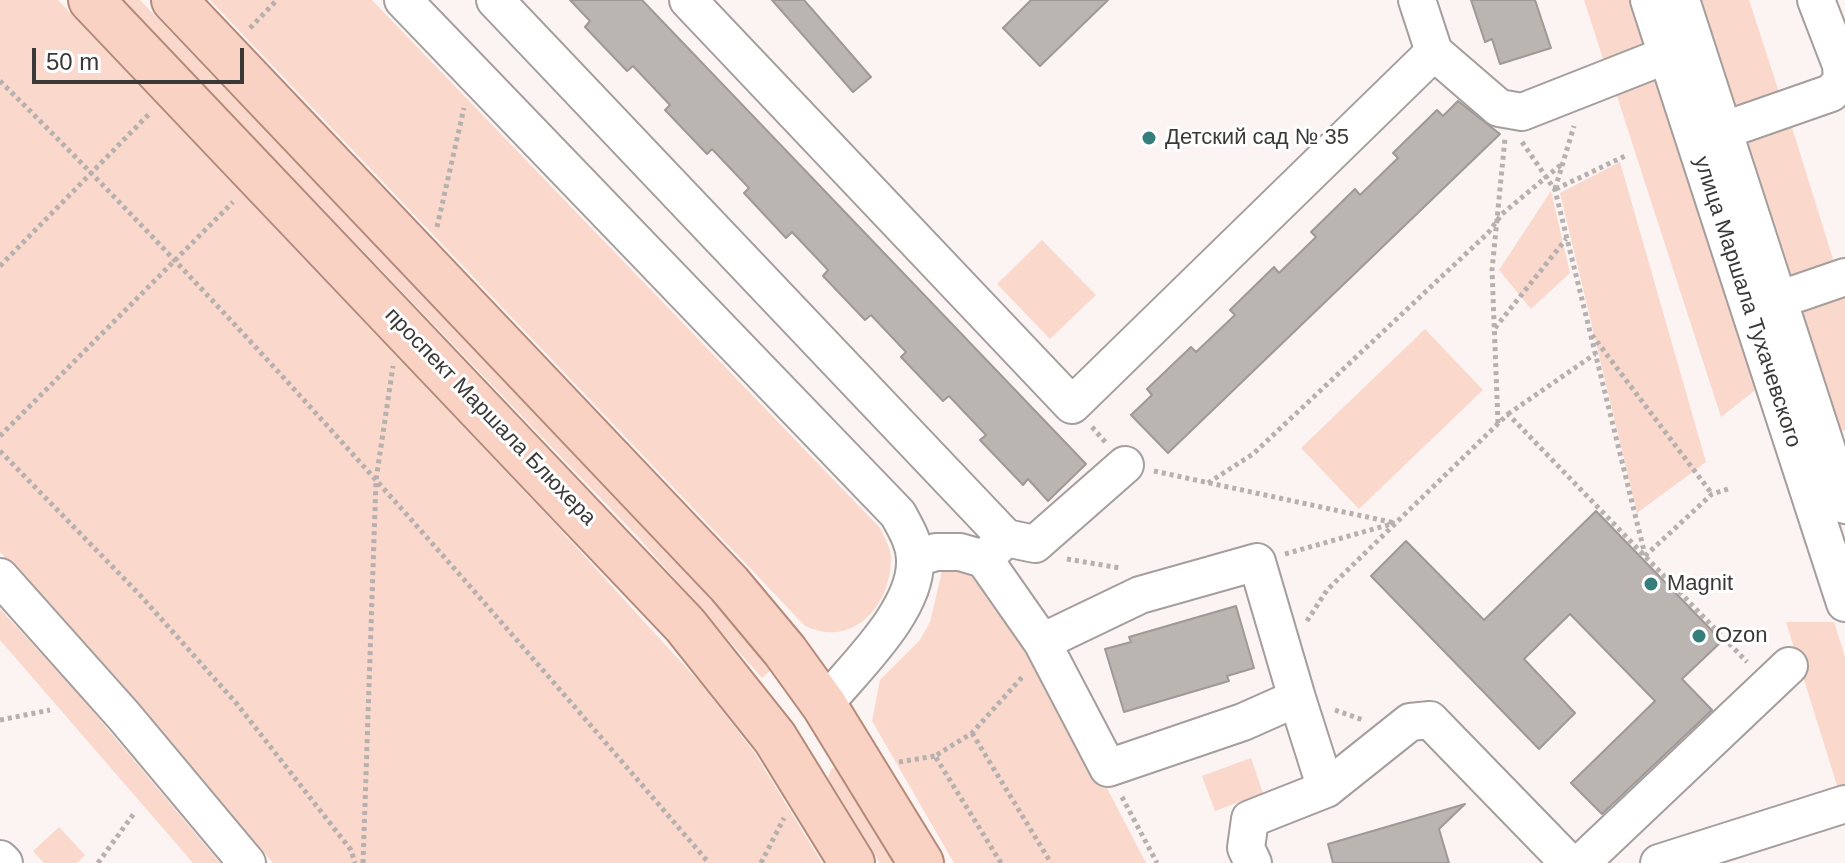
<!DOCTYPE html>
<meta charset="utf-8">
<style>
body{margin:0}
#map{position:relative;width:1845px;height:863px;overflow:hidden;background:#fbf4f2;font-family:Helvetica,sans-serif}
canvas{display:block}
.scale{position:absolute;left:32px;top:48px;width:212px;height:36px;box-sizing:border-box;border:4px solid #3b3938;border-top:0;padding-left:10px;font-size:24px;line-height:28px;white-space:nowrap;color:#3b3938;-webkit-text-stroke:6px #fff;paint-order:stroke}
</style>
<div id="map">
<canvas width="1845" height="863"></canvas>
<div class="scale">50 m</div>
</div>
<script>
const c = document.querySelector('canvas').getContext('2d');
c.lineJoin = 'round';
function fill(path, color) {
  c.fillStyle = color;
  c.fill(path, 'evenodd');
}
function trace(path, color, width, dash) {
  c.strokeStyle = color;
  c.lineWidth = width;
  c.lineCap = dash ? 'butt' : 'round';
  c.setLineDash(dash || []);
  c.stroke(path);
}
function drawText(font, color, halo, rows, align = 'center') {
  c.font = font + ' Helvetica,sans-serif';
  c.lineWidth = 6;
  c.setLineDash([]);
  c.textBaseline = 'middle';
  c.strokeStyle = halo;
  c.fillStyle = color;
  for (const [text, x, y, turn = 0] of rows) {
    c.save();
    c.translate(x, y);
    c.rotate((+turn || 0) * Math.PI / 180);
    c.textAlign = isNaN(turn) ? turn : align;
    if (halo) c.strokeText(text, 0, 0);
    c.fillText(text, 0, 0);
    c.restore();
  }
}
fill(new Path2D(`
 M 0,0 L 58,0 L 545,513 L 702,685 L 754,752 L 822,863 L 273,863 L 138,704 L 0,552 Z
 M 122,0 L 140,0 L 647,528 L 772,669 L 762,678 L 638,537 Z
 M 210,0 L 372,0 L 880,528 C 884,537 891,548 891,558 C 891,605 853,649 805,626 Z
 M 1584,0 L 1634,0 L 1650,49 L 1605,65 Z
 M 1697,0 L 1749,0 L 1780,95 L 1745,109 L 1730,105 Z
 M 1656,70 L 1758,388 L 1721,417 L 1613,84 Z
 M 1790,121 L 1837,272 L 1790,288 L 1743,144 L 1753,133 Z
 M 1620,162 L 1706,462 L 1637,513 L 1560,193 Z
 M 1551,191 L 1570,273 L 1531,309 L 1499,270 Z
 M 1042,240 L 1096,295 L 1050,339 L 997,284 Z
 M 1845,296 L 1845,430 L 1837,433 L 1795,305 Z
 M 1425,329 L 1483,390 L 1359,509 L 1301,448 Z
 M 973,566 L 1045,669 L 1146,863 L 954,863 L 872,721 L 880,680 L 920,640 L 930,622 L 942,571 Z
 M 0,609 L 75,690 L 220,863 L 193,863 L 0,640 Z
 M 1786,622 L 1834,622 L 1845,657 L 1845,790 L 1839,792 Z
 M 1251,758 L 1263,793 L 1215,811 L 1202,776 Z
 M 837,767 L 899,863 L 880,863 L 828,778 L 831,769 Z
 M 59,827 L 85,855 L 77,863 L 44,863 L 33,851 Z`), '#fad8cc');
const building = new Path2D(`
 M 570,0 L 642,0 L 1086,464 L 1048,501 L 1028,479 L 1023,485 L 980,440 L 986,435 L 949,396 L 943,401 L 901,357 L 906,352 L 871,315 L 865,320 L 823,276 L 828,270 L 792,232 L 786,238 L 744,193 L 749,188 L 712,149 L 707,154 L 665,110 L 670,105 L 633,66 L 627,71 L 585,27 L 590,21 Z
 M 772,0 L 804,0 L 871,77 L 853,92 Z
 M 1031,0 L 1108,0 L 1040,66 L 1003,28 Z
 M 1471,0 L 1535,0 L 1551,48 L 1500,64 L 1492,39 L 1485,42 Z
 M 1458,101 L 1500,134 L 1168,453 L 1131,415 L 1152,395 L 1147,389 L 1191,347 L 1196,352 L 1235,315 L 1230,310 L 1274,267 L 1279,273 L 1316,237 L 1311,232 L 1355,189 L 1360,195 L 1398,158 L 1393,153 L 1437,110 L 1443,116 Z
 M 1596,511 L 1722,641 L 1682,679 L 1712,710 L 1602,814 L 1571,783 L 1655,701 L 1570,614 L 1524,659 L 1575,713 L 1539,749 L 1371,576 L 1406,541 L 1484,620 Z
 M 1236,606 L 1254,668 L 1227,676 L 1229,681 L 1124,712 L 1105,649 L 1131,642 L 1129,637 Z
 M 1465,804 L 1439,829 L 1449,863 L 1333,863 L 1328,844 Z`);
fill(building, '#bbb5b2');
trace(building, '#9e9896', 2);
const minor = new Path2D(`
 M 403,0 L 898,514 C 906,529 915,543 915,560 C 917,610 855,667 824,705
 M 495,0 L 1006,538 L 984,559
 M 688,0 L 1072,405 L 1434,52 L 1499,108 L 1522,112 L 1695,44
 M 1417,0 L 1434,52
 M 1649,0 L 1845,603
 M 1681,0 L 1845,505
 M 1702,138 L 1831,93 L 1842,81 L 1841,65 L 1816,0
 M 1778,300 L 1845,277
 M 1006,538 L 1035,544 L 1125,465
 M 916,558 L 936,552 L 960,552 L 984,559 L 1042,642 L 1108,768 L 1243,722 L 1297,698 L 1326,789 L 1410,722 L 1430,720 L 1569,863
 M 0,577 L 124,716 L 247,863
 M 1042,642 L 1140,595 L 1257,562 L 1297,698
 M 0,859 L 4,863
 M 1253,863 L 1246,848 L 1250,819 L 1326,789
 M 1581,863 L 1789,666
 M 1659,863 L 1845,804`);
const major = new Path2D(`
 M 91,0 L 685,625 L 775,738 L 852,863
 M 174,0 L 729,584 L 785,651 L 824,705 L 921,863`);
trace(minor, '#a49e9c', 40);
trace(major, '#b48979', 48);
trace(new Path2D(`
 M 250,28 L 277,0
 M 0,81 C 250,329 480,596 709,863
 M 1522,142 L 1555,190 L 1645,555
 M 1555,189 L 1574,126
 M 1556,189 L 1627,155
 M 437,227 L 464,108
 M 0,266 L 151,112
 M 1495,328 L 1566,239
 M 1592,335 L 1712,494
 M 1508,414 L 1595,354
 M 1498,423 L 1492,270 L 1505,138
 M 1092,427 L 1107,444
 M 0,436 L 233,202
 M 0,451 L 140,595 L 237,704 L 351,850 L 355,863
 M 1154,471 L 1395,523
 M 1208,483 L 1253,454 L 1488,233 L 1502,214 L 1563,163
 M 1285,554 L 1395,523
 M 1645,556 L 1712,494 L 1728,489
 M 1067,559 L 1120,568
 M 1307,621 L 1327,590 L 1508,414 L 1747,662
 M 1335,710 L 1363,720
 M 0,720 L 50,710
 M 972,733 L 1051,863
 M 899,762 L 935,756
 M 1122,797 L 1157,863
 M 98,863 L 135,812
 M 363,863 L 376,480 L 393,366
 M 761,863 L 784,818
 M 1001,863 L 935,756 L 972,733 L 1024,675`), '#b6b0af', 5, [4, 4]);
trace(minor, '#fff', 36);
trace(major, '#f9d2c4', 44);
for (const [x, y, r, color] of [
 [1149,138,8,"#367e7b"],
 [1651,584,8,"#367e7b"],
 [1699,636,8,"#367e7b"]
]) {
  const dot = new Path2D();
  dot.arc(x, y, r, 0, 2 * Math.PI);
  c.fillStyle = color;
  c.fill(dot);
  trace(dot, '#fff', 3);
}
drawText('22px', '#3b3938', '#fff', [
 ["Детский сад № 35",1165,138],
 ["Magnit",1667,584],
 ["Ozon",1715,636]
], 'left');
drawText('22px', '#3b3938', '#fff', [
 ["улица Маршала Тухачевского",1747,302,72],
 ["проспект Маршала Блюхера",490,417,46]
]);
</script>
